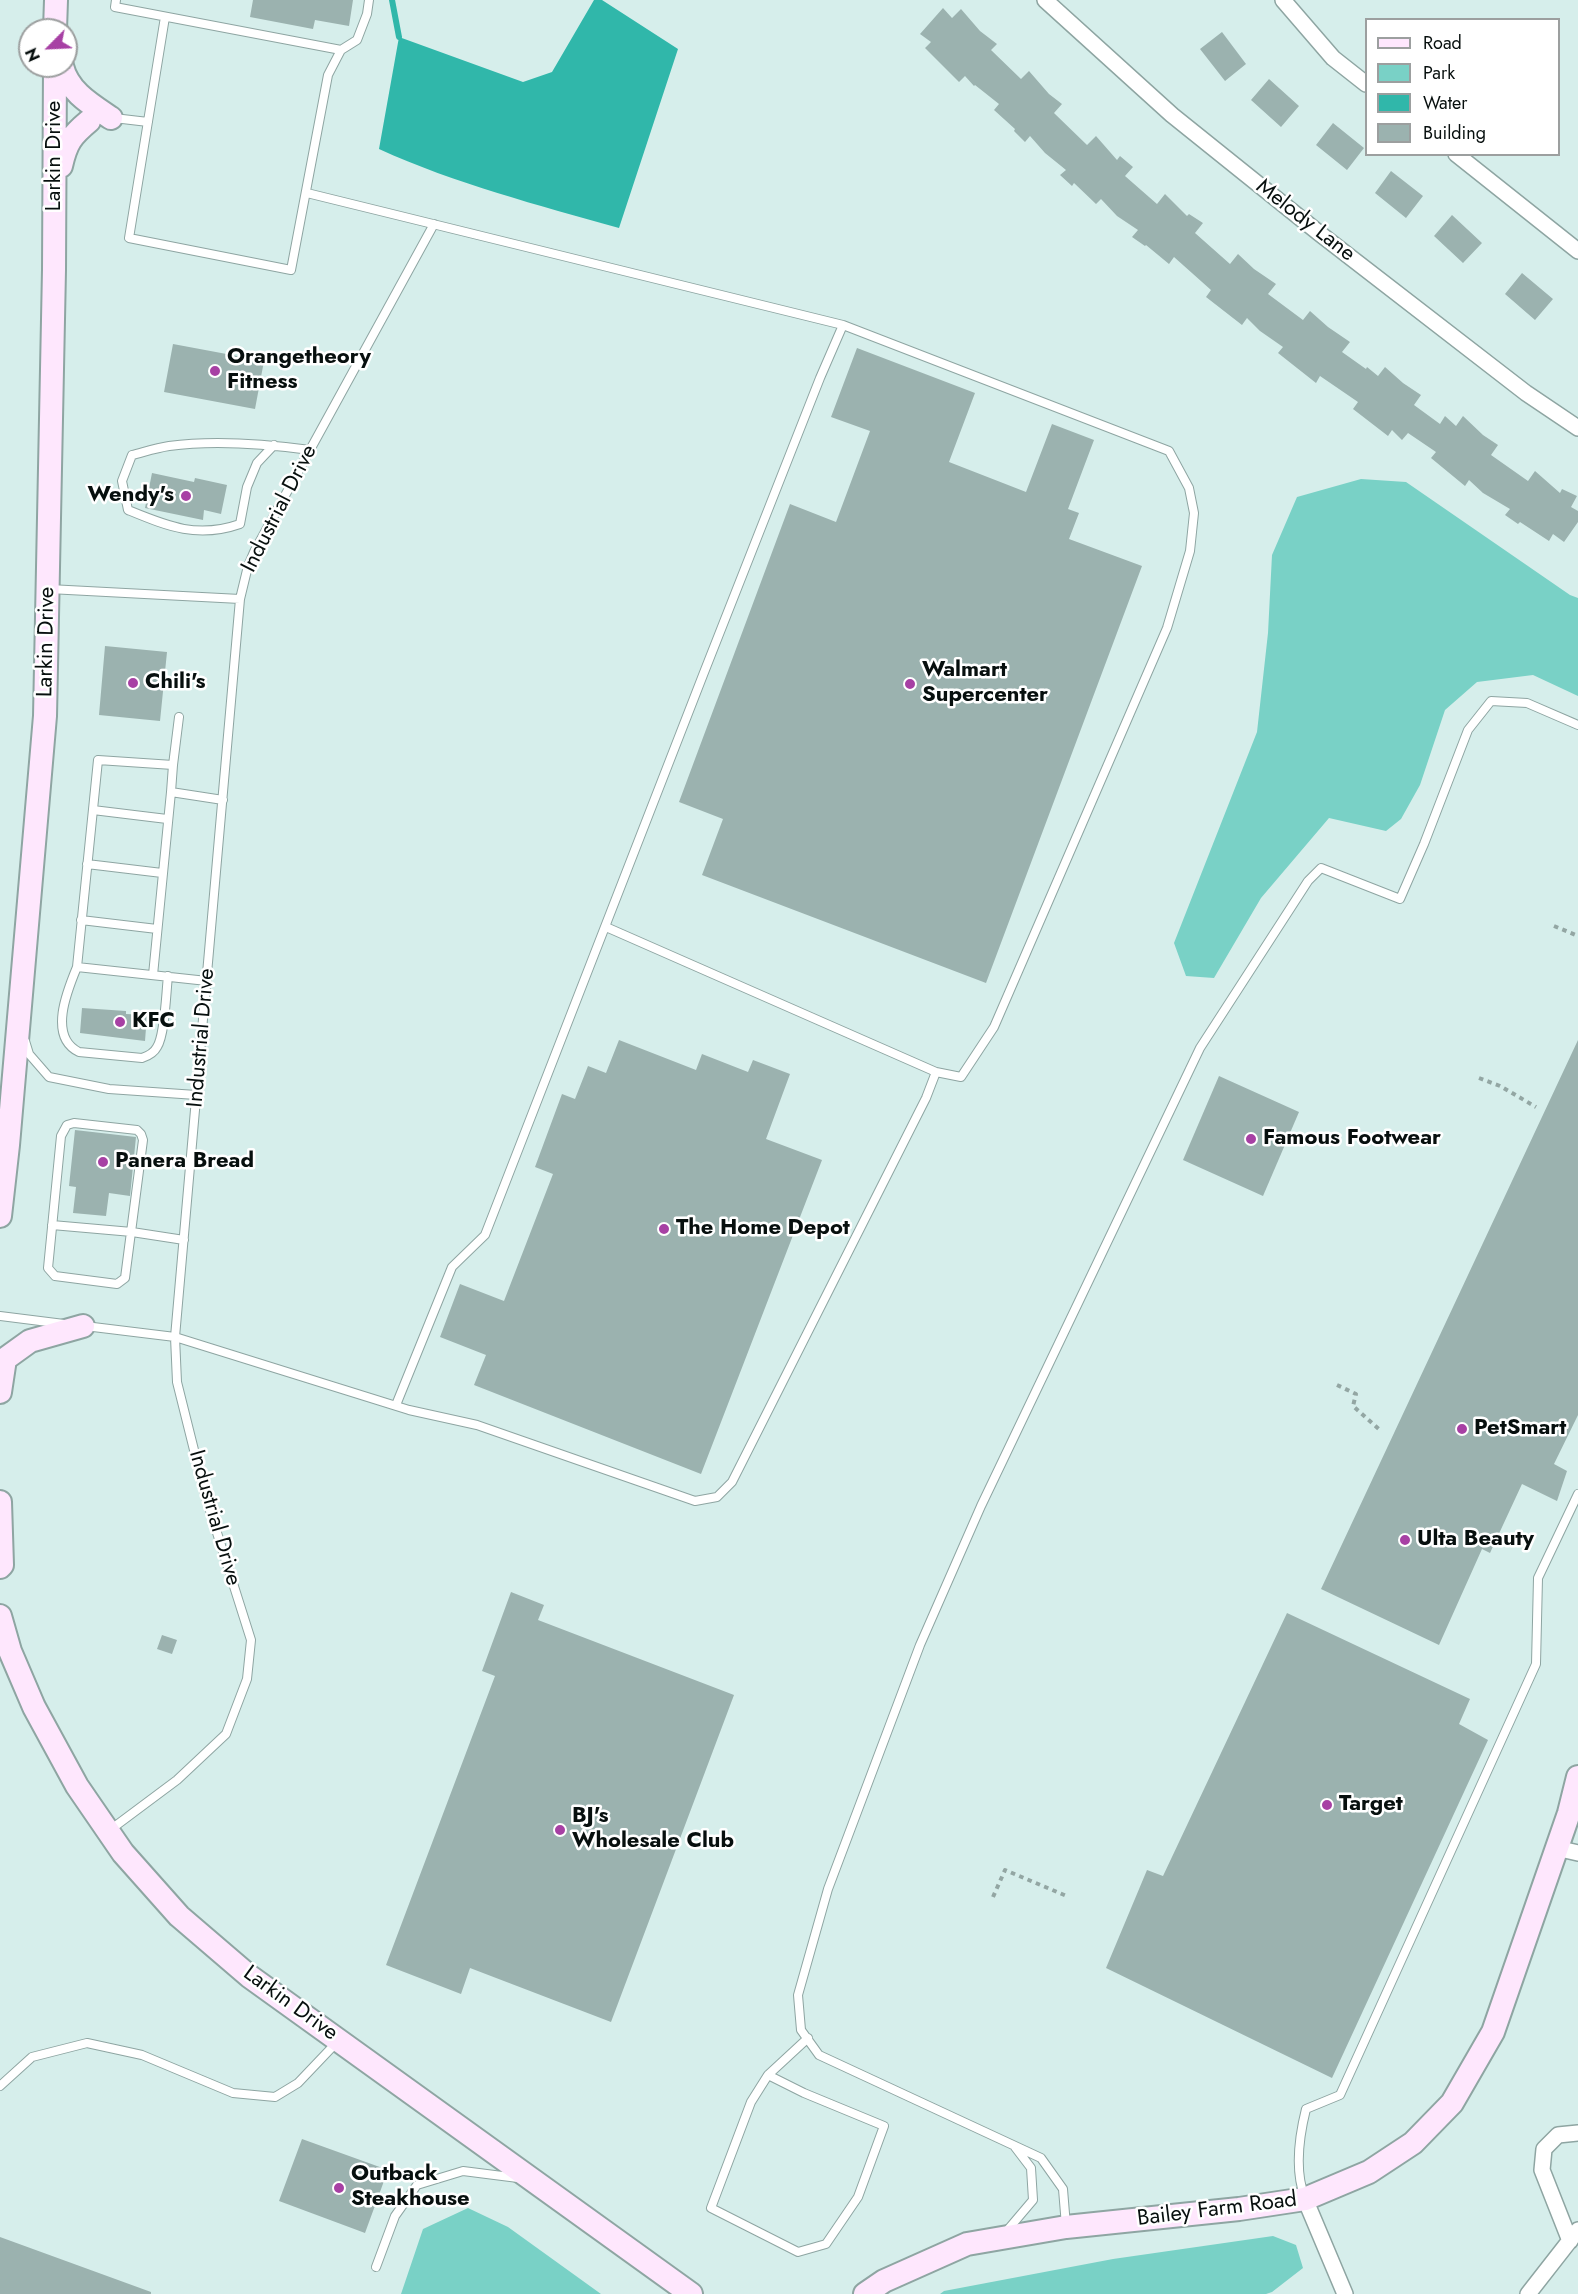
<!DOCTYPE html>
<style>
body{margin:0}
#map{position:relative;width:1578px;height:2294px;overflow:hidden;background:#d6eeeb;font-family:Jost,sans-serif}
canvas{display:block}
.legend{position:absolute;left:1365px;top:18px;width:195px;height:138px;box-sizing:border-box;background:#fff;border:2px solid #9c9f9f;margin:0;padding:8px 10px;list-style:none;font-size:18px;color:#070f0e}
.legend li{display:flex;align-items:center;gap:12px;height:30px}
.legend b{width:30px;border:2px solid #9c9f9f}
.north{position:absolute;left:18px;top:18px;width:60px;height:60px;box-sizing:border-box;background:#fff;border:2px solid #9c9f9f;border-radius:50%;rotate:246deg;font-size:16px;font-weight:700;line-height:24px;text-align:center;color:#070f0e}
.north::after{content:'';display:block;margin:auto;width:21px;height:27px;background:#a740a4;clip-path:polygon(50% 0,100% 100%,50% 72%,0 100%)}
</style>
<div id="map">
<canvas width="1578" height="2294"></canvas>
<ul class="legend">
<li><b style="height:8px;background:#fee7fd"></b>Road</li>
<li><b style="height:16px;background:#79d1c6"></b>Park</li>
<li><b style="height:16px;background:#30b7aa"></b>Water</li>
<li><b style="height:16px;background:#9bb2af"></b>Building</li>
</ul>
<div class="north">N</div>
</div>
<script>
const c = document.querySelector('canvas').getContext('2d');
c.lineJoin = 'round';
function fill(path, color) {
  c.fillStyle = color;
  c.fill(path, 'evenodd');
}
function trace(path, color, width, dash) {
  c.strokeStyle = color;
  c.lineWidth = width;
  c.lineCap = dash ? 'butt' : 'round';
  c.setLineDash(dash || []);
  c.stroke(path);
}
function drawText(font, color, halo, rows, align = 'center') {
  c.font = font + ' Jost,sans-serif';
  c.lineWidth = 5;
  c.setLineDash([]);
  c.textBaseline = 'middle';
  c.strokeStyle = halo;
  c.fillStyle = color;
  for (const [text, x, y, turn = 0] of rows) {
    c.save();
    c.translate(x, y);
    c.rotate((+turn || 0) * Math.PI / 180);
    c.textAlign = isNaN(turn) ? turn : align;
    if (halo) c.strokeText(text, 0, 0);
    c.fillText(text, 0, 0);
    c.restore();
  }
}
fill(new Path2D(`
 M 1361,479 L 1406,482 L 1570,595 L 1578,598 L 1578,696 L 1533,675 L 1477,682 L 1445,710 L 1420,785 L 1401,819 L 1386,831 L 1329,818 L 1261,898 L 1214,978 L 1186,976 L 1174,943 L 1257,732 L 1268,633 L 1272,555 L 1297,497 Z
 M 468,2208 L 508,2227 L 601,2294 L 401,2294 L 423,2229 Z
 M 1273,2236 L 1296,2245 L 1303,2268 L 1272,2292 L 1266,2294 L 940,2294 L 944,2291 L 1113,2259 Z`), '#79d1c6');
fill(new Path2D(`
 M 594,0 L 602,0 L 678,49 L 619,228 C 538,205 456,184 379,149 L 399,37 L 523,82 L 552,72 Z`), '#30b7aa');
trace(new Path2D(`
 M 392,0 L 399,37`), '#30b7aa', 6);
fill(new Path2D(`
 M 253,0 L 353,0 L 349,26 L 315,20 L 313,29 L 250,17 Z
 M 943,8 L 952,18 L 961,9 L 980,31 L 997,44 L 991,50 L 1021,79 L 1029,71 L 1049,94 L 1062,104 L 1054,113 L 1087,145 L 1096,136 L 1117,160 L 1120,156 L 1133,167 L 1125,176 L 1157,204 L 1165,194 L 1187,216 L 1189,214 L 1203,223 L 1195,233 L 1230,264 L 1238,254 L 1254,269 L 1276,284 L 1268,294 L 1303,320 L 1310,311 L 1328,327 L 1350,342 L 1342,352 L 1366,369 L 1367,367 L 1378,376 L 1385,367 L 1403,383 L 1421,395 L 1414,405 L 1440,424 L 1445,416 L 1456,426 L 1463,416 L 1483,435 L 1498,445 L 1491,455 L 1528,481 L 1535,471 L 1560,493 L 1562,489 L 1577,496 L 1571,507 L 1578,511 L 1578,522 L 1564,542 L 1553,534 L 1549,541 L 1520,522 L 1518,524 L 1505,515 L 1510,509 L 1483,493 L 1469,480 L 1465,486 L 1431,458 L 1436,452 L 1408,433 L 1402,440 L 1392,430 L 1388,436 L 1353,409 L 1358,402 L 1320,376 L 1316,383 L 1278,353 L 1283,347 L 1260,331 L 1247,318 L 1242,325 L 1206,297 L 1211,290 L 1174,257 L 1169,264 L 1146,245 L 1145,246 L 1132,237 L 1138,230 L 1117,216 L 1101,199 L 1096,204 L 1074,183 L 1072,186 L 1060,175 L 1066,170 L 1045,153 L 1030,136 L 1025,142 L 1014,131 L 1015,129 L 994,110 L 999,104 L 975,85 L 974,86 L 965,76 L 959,82 L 925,48 L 931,42 L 920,34 Z
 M 1222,32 L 1246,64 L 1225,81 L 1200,49 Z
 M 1269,79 L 1299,106 L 1281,127 L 1251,100 Z
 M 1333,123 L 1364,148 L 1347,170 L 1316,145 Z
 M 1391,171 L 1423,196 L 1406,218 L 1375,193 Z
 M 1452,215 L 1482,243 L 1463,263 L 1434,236 Z
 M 1522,273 L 1553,299 L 1535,320 L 1505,294 Z
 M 173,344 L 264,361 L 255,409 L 164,392 Z
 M 857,348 L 975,393 L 949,462 L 1026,492 L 1052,424 L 1094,440 L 1068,509 L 1079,513 L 1069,539 L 1142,566 L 986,983 L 702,875 L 723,819 L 679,802 L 790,504 L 836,522 L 870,431 L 831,417 Z
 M 152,473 L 194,482 L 195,478 L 227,485 L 221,514 L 204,510 L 203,520 L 145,508 Z
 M 105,646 L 167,652 L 160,721 L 99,715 Z
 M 82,1008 L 126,1011 L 126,1014 L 147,1015 L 145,1041 L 80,1033 Z
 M 619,1040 L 696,1070 L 702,1054 L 748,1072 L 753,1060 L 790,1074 L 766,1139 L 822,1160 L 701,1474 L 474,1385 L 486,1355 L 440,1337 L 460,1284 L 504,1301 L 553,1174 L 535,1167 L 562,1094 L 575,1099 L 588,1066 L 606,1073 Z
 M 1578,1040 L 1578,1415 L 1554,1464 L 1567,1471 L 1557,1501 L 1522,1484 L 1490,1553 L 1482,1549 L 1439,1645 L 1321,1589 Z
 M 1219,1076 L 1299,1112 L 1263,1196 L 1183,1160 Z
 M 75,1130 L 136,1137 L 130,1196 L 109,1193 L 106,1216 L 73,1213 L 76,1187 L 69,1186 Z
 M 511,1592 L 544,1605 L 538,1620 L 734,1695 L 611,2022 L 470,1968 L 461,1994 L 386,1965 L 495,1676 L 482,1671 Z
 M 1287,1613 L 1470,1699 L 1459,1724 L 1488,1740 L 1332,2078 L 1106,1968 L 1147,1870 L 1163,1876 Z
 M 162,1635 L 177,1640 L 172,1654 L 157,1649 Z
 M 302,2139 L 388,2170 L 365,2233 L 279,2201 Z
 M 0,2237 L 151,2292 L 151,2294 L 0,2294 Z`), '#9bb2af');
const lane = new Path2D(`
 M 116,0 L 115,7 L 341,50
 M 165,17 L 129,238 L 291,270 L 328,75 L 341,50 L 357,40 L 367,14 L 369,0
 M 114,118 L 148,122
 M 274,445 L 257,463 L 247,487 L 240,524 C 197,539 167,526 128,510 L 122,481 L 132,455 C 144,452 156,448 169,446 C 213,440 266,444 310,450
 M 49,589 L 240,599
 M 173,765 L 179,717
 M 93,810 L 167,819
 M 87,864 L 162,873
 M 81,920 L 157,929
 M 606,927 L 936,1072
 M 77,967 C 67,991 48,1037 79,1052 L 142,1058 C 148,1056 154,1053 157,1047 C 165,1035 166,993 168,976
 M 153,975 L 171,792
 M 207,981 L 77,967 L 98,760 L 173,765 L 171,792 L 223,800
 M 25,1041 L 29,1054 L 49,1077 L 109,1089 L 196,1095
 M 74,1123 L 137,1130 L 141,1134 L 143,1140 L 125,1278 L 117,1284 L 55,1276 L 48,1268 L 61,1136 L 67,1125 Z
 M 52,1225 L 132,1232 L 184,1240
 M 0,1316 L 64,1324
 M 85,1326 L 175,1337 L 409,1410 L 477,1425 L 695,1501 L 717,1497 L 732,1482 L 926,1098 L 936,1072 L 961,1077 L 994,1027 L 1167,628 L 1190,551 L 1194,513 L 1189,488 L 1169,451 L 843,325 L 307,193
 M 396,1405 L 452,1267 L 485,1235 L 703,675 L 820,378 L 843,325
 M 110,1830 L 177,1780 L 226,1734 L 247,1679 L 251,1640 L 206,1498 L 177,1382 L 175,1337 L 240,599 L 248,566 L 254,552 L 434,224
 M 768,2075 L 804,2093 L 884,2126 L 858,2197 L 826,2244 L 798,2252 L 711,2208 L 751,2102 L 768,2075 L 808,2038
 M 0,2086 L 32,2057 L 87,2043 L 142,2055 L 233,2093 L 275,2097 L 298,2083 L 338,2041
 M 1305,2198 C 1294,2170 1299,2137 1306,2109 L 1340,2095 L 1536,1664 L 1538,1578 L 1578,1494
 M 1066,2226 L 1063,2189 L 1041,2158 L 819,2055 L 801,2030 L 798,1995 L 828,1889 L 920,1645 L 981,1506 L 1200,1048 L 1308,881 L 1321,868 L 1400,899 L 1424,844 L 1468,730 L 1491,701 L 1527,703 L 1578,725
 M 1005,2233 L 1033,2200 L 1031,2168 L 1015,2147
 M 376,2267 L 395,2216 L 417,2185 L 463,2171 L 518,2178`);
const street = new Path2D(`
 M 1045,0 L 1172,115 L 1319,233 L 1526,393 L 1578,428
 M 1283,0 L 1333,58 L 1366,84
 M 1456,154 L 1578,251
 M 1556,1848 L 1578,1853
 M 1305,2199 L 1345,2294
 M 1570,2241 L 1542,2170 L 1544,2149 L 1558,2135 L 1578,2133
 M 1528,2294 L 1578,2230`);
const secondary = new Path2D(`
 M 55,30 L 56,0
 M 62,66 C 68,91 90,104 111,118
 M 61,166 C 66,143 71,136 89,121
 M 0,1216 L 8,1145 L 45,716 L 54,270 L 55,66
 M 0,1392 L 5,1359 L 30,1341 L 83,1326
 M 0,1502 L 2,1565 L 0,1567
 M 0,1616 L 10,1651 L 34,1707 L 77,1786 L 123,1853 L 179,1916 L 249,1976 L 691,2294
 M 865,2294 L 884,2281 L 967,2244 L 1066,2227 L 1239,2209 L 1305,2199 L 1369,2172 L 1413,2143 L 1452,2103 L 1493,2032 L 1569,1813 L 1578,1777`);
trace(lane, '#8ea5a2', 10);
trace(street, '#8ea5a2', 18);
trace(secondary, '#8ea5a2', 26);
trace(new Path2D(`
 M 1554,926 L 1578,936
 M 1479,1078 L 1500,1086 L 1536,1107
 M 1337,1385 L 1356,1394 L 1353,1406 L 1380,1430
 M 993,1897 L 1005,1870 L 1069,1897`), '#93a6a3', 4, [4.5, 4.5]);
trace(lane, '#fff', 8);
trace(street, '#fff', 15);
trace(secondary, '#fee7fd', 22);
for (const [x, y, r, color] of [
 [215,371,6,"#a740a4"],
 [186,496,6,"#a740a4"],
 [133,683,6,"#a740a4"],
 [910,684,6,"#a740a4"],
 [120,1022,6,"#a740a4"],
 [1251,1139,6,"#a740a4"],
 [103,1162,6,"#a740a4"],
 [664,1229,6,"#a740a4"],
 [1462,1429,6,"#a740a4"],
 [1405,1540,6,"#a740a4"],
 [1327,1805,6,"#a740a4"],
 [560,1830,6,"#a740a4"],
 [339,2188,6,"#a740a4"]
]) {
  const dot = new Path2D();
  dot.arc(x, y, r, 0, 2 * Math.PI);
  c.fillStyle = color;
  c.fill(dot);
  trace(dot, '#fff', 2);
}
drawText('22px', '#070f0e', '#fff', [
 ["Larkin Drive",55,156,-90],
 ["Melody Lane",1305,221,38],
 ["Industrial Drive",280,509,-63],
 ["Larkin Drive",47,642,-89],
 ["Industrial Drive",202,1038,-85],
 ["Industrial Drive",214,1518,74],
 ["Larkin Drive",290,2004,36],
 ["Bailey Farm Road",1217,2210,-7]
]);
drawText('bold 22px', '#070f0e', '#fff', [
 ["Orangetheory",227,358],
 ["Fitness",227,383],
 ["Wendy's",174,496,"right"],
 ["Walmart",922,671],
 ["Supercenter",922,696],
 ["Chili's",145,683],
 ["KFC",132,1022],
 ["Famous Footwear",1263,1139],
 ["Panera Bread",115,1162],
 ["The Home Depot",676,1229],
 ["PetSmart",1474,1429],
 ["Ulta Beauty",1417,1540],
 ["Target",1339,1805],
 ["BJ's",572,1817],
 ["Wholesale Club",572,1842],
 ["Outback",351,2175],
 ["Steakhouse",351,2200]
], 'left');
</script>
